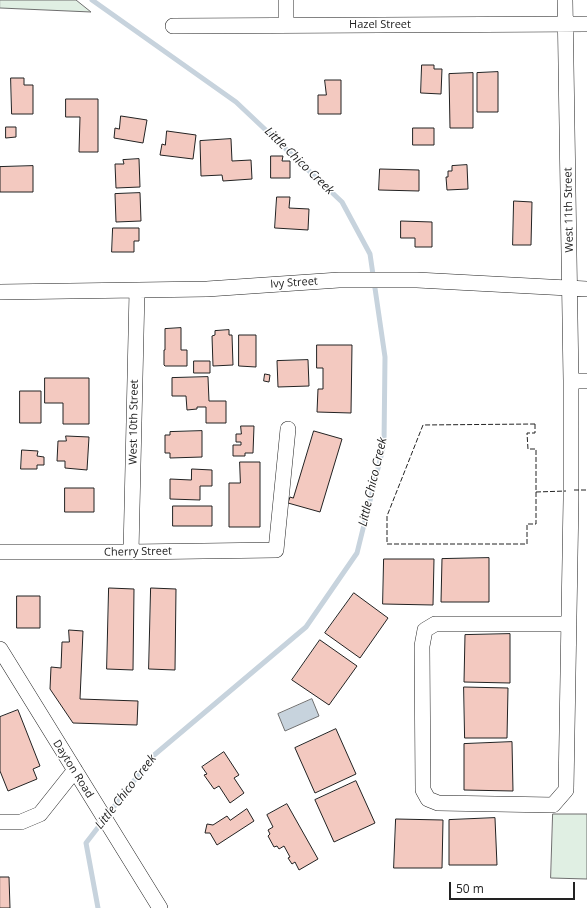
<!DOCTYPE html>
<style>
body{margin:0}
#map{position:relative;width:587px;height:908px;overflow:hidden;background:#fff;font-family:"Open Sans",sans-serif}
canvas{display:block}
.scale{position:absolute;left:449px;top:882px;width:126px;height:18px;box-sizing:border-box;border:2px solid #222;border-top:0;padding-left:5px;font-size:12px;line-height:14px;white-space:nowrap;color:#222;-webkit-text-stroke:3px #fff;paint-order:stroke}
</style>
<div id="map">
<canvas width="587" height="908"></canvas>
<div class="scale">50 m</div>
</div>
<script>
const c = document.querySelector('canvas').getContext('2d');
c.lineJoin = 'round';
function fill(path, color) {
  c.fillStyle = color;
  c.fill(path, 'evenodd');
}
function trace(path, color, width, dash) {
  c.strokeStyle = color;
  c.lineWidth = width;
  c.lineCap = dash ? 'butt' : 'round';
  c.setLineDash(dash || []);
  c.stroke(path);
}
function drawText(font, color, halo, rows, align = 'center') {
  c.font = font + ' "Open Sans",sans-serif';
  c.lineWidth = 3;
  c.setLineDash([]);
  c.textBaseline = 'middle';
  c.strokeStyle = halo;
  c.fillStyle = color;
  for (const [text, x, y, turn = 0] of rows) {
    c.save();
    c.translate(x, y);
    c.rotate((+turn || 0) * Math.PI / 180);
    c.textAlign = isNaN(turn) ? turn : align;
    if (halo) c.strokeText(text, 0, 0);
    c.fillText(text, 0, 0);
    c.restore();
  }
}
const green = new Path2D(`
 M 0,0 L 76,0 L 91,12 L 0,8 Z
 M 553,814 L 587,814 L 587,879 L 551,878 Z`);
fill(green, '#e0efe3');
trace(green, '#6f6f6f', 1);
const water = new Path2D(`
 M 312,699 L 319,716 L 285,731 L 278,714 Z`);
fill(water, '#c7d3dd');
trace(water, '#6f6f6f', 1);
trace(new Path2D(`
 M 92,0 L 236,102 L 342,202 L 370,254 L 385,357 L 384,444 L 357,553 L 306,627 L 153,756 L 86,843 L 98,908`), '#c7d3dd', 5);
const building = new Path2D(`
 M 422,65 L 434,65 L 434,69 L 442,69 L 441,94 L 421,93 Z
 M 498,72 L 498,112 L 477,112 L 477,73 Z
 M 473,73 L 473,128 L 450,128 L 449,74 Z
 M 11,78 L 24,78 L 24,85 L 33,85 L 33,114 L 12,114 Z
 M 325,80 L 341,80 L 341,114 L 318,114 L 318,95 L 326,95 Z
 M 66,99 L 98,99 L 98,152 L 79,152 L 80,117 L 66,117 Z
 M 121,116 L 147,120 L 143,143 L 114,138 L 115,128 L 119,129 Z
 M 6,127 L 16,127 L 16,137 L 6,138 Z
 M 413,128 L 434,128 L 434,145 L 413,145 Z
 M 167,131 L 196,135 L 193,159 L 160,155 L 162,144 L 165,145 Z
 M 231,139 L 232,161 L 251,160 L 252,179 L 223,181 L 222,175 L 201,176 L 200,141 Z
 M 271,156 L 283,156 L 282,161 L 290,161 L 290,178 L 271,178 Z
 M 139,159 L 140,187 L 116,188 L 115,164 L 124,164 L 123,160 Z
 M 467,165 L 468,189 L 447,190 L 446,177 L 448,177 L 448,171 L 452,171 L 452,166 Z
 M 33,166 L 33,192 L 0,192 L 0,167 Z
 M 380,169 L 419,170 L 419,191 L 379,190 Z
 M 140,193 L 141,221 L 116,222 L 115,194 Z
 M 277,197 L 290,197 L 289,208 L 309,209 L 308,230 L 275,228 Z
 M 514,201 L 532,202 L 531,245 L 513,245 Z
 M 401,221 L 432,222 L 432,247 L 415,247 L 415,238 L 401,238 Z
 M 113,228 L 139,228 L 139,241 L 134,241 L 134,252 L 112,252 Z
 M 181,328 L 181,350 L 187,350 L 187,366 L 165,366 L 164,365 L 164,350 L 165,350 L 165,329 Z
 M 229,330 L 229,335 L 232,335 L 233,365 L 213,366 L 212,336 L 215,335 L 215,331 Z
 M 239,335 L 256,335 L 256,367 L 239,366 Z
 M 317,345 L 352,345 L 351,413 L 317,412 L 318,389 L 323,389 L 323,368 L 317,368 Z
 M 308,360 L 309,386 L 278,387 L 277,361 Z
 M 194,361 L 210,361 L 210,373 L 194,373 Z
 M 265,374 L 270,375 L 269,382 L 264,381 Z
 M 208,377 L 209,401 L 226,401 L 226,423 L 206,423 L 206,407 L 197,407 L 197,409 L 187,410 L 186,396 L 172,396 L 172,378 Z
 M 45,378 L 89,378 L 89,424 L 63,424 L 63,403 L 45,403 Z
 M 20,391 L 41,391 L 41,423 L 20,423 Z
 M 241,426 L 254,426 L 253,453 L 245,453 L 245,456 L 233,456 L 233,445 L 241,445 L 241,442 L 236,442 L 236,434 L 241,434 Z
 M 202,431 L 202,457 L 170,458 L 170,453 L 165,453 L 165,435 L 170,435 L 170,432 Z
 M 314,431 L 342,439 L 320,512 L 288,503 L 290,497 L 293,498 Z
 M 66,436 L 89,437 L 87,470 L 65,468 L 65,461 L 57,461 L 58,441 L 66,441 Z
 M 22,450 L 38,451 L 37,456 L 44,457 L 44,465 L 37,465 L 37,469 L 21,469 Z
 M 240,462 L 260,462 L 260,527 L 229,527 L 229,483 L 240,483 Z
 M 192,469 L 212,470 L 212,486 L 200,486 L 200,500 L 170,499 L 170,479 L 191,480 Z
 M 65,488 L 94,488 L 94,512 L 65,512 Z
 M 173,506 L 212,506 L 212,526 L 173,526 Z
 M 489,558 L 489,602 L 441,602 L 442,559 Z
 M 384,559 L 434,559 L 433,605 L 383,604 Z
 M 109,588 L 134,589 L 133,670 L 107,669 Z
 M 151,588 L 176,589 L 175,670 L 149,669 Z
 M 354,593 L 388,618 L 360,658 L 325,633 Z
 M 17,596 L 40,596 L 40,628 L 17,628 Z
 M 69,630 L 83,631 L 80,699 L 138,701 L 137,725 L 73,723 L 50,689 L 51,667 L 61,668 L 62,642 L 69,642 Z
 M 510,634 L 510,683 L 464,682 L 465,635 Z
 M 320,640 L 357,666 L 329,705 L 292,680 Z
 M 464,687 L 508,688 L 507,738 L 465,738 Z
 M 18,710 L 40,766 L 33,769 L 37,779 L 8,791 L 0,771 L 0,717 Z
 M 336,729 L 356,774 L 315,793 L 295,748 Z
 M 512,742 L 513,791 L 464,790 L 464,744 Z
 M 224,752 L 239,775 L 234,778 L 244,793 L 230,803 L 219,786 L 214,789 L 204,775 L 207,774 L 202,767 Z
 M 356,781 L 375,823 L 334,842 L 315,800 Z
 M 287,804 L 318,859 L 299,870 L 295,862 L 292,864 L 288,858 L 290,857 L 284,846 L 279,849 L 277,846 L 274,847 L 268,836 L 270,834 L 268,830 L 273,827 L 267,815 Z
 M 247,809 L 254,821 L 217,845 L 210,833 L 205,833 L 207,824 L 213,825 L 227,816 L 230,820 Z
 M 495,818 L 497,865 L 449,865 L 449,820 Z
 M 396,819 L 443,820 L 442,868 L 394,868 Z
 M 0,877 L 9,877 L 10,908 L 0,908 Z`);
fill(building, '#f3c9c0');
trace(building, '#222', 1);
const street = new Path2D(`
 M 286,0 L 286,25
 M 565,0 L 571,381 L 571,499 L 566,790 L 553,805 L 438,803 L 428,799 L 423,790 L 422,646 L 425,630 L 435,624 L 569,624
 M 173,26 L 587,24
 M 0,292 L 207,289 L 339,280 L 417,280 L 587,289
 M 571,381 L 587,381
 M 0,552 L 131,552 L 276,550 L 288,429
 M 131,552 L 137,291
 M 0,649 L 160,908
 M 0,822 L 21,822 L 40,814 L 75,770`);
trace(street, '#222', 16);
trace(street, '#fff', 15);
trace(new Path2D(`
 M 535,424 L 535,433 L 527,433 L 528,449 L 536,449 L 536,524 L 527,524 L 527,544 L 387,544 L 387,516 L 423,425 Z
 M 574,490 L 587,490
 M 536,492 L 566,491`), '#222', 1, [5, 2]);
drawText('11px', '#222', '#fff', [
 ["Hazel Street",380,25],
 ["West 11th Street",569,210,-91],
 ["Ivy Street",294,283,-4],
 ["West 10th Street",134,422,-89],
 ["Cherry Street",138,552,-1],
 ["Dayton Road",73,769,58]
]);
drawText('italic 12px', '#222', '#fff', [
 ["Little Chico Creek",299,161,44],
 ["Little Chico Creek",373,482,-77],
 ["Little Chico Creek",126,792,-52]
]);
</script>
